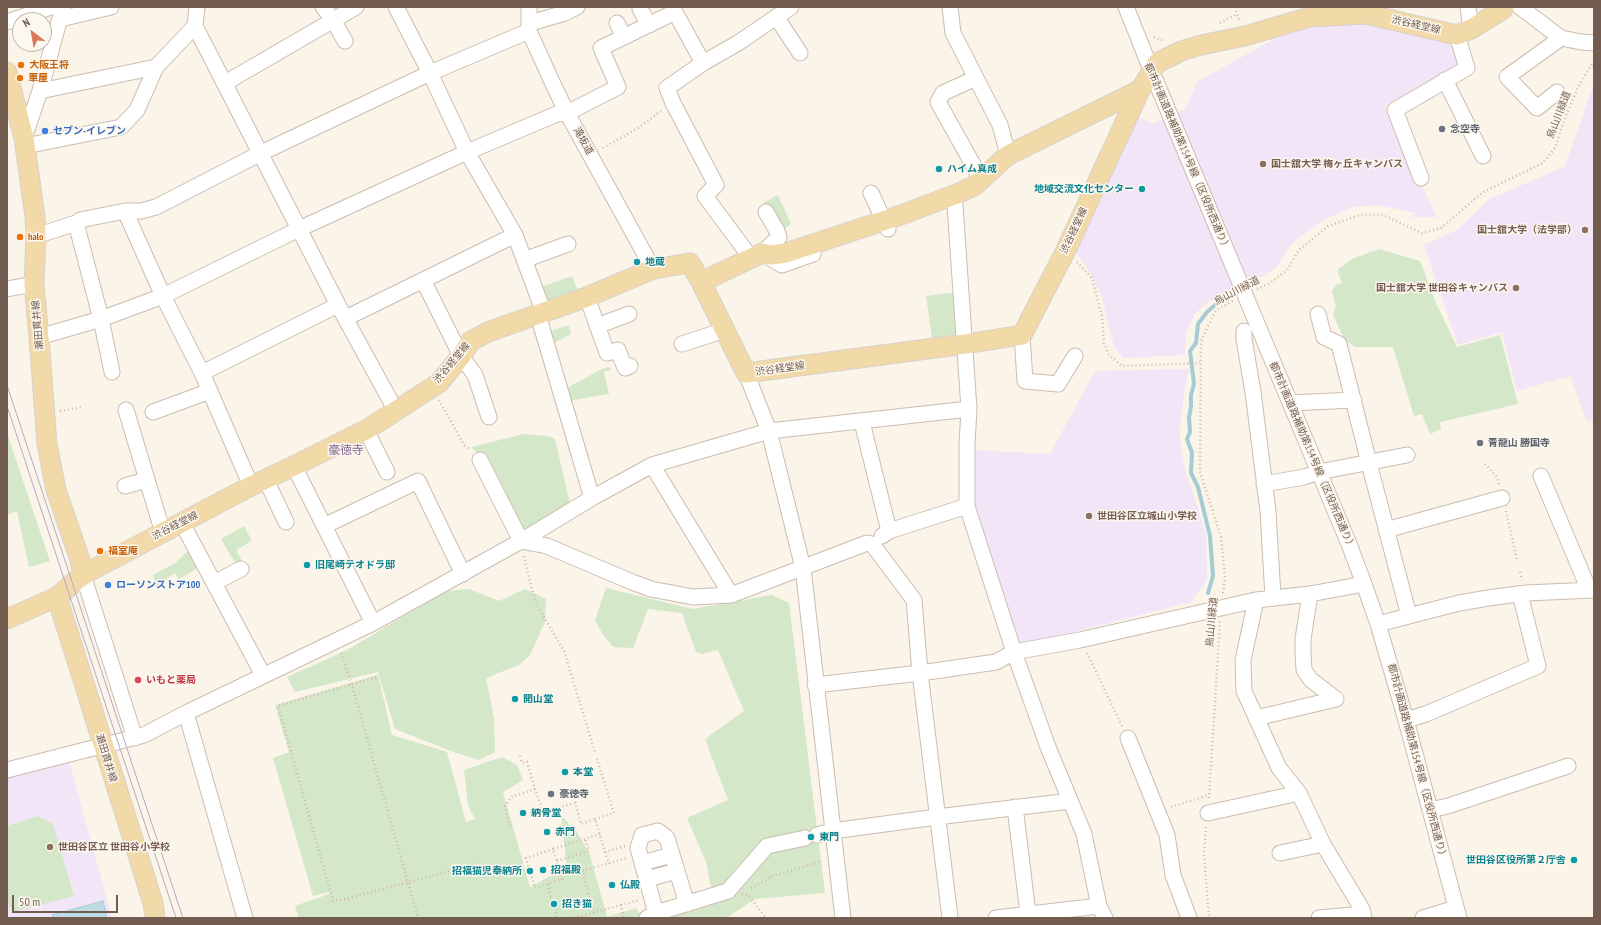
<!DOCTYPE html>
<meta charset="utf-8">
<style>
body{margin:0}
#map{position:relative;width:1601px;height:925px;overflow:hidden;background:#faf4e9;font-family:"PT Sans Narrow",sans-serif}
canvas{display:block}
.frame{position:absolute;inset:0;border:8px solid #725c4f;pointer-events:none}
.north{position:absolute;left:12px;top:12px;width:40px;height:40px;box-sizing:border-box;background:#fdf8ef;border:1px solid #c5baaf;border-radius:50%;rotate:329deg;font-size:11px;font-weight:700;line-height:16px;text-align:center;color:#725c4f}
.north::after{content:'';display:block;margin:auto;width:14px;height:18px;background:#d87a5a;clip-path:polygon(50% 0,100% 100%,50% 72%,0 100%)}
.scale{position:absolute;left:12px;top:895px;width:106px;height:18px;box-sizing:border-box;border:2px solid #725c4f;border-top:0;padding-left:5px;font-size:12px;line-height:14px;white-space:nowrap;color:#725c4f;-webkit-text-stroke:3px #fdf8ef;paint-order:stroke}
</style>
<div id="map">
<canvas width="1601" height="925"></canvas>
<div class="frame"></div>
<div class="north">N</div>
<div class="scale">50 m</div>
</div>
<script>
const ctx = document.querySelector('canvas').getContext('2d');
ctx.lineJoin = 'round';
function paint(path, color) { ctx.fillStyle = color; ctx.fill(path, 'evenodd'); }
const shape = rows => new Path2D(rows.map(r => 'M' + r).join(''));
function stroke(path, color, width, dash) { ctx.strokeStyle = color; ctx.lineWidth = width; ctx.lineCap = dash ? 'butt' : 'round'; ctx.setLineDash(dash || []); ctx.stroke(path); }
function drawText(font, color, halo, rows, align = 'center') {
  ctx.font = font + ' "PT Sans Narrow","Noto Sans JP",sans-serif'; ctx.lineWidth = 3; ctx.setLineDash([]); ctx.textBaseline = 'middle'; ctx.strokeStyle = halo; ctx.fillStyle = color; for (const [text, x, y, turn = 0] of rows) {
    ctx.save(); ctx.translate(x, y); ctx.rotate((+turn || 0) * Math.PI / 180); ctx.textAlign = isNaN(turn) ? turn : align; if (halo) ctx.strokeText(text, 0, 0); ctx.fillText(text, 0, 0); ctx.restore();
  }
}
paint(shape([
 [1360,23,1454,43,1461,64,1384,106,1437,217,1411,217,1416,213,1378,205,1352,207,1321,221,1291,244,1277,267,1248,285,1208,302,1194,315,1186,333,1185,355,1123,358,1114,346,1101,294,1089,271,1074,249,1136,117,1154,123,1185,109,1197,82,1276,38,1312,27],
 [1594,84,1594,420,1587,422,1570,376,1517,391,1502,332,1458,345,1424,245,1457,230,1488,200,1565,166],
 [1189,369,1184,393,1179,432,1184,465,1206,534,1207,580,1191,602,1016,647,971,498,973,450,1050,454,1095,371],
 [69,761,112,918,7,918,7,777]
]), '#f1e5f7');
paint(shape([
 [778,195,791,224,784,229,778,228,763,203],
 [1379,249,1420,261,1436,303,1457,347,1500,335,1518,404,1440,422,1441,429,1430,434,1422,414,1414,416,1393,347,1355,347,1344,339,1333,315,1336,306,1332,291,1336,285,1342,283,1337,270,1352,259],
 [572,276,579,294,546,302,541,287],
 [958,292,962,342,933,346,926,296],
 [569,325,571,334,552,344,548,332],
 [609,367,611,370,604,372,609,394,568,401,565,389,600,370],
 [7,433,50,561,29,567,17,511,7,515],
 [524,434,548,436,555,439,570,504,521,532,484,459,471,447],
 [244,526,252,541,236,550,243,563,237,566,221,539],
 [190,549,200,567,179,579,175,573,164,581,164,586,158,590,153,575,175,563],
 [606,588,693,609,772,595,789,603,825,893,755,899,726,918,666,918,714,902,706,862,687,818,728,800,705,739,744,711,718,650,702,654,696,652,682,613,648,609,633,648,613,647,602,633,595,620],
 [469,589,499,601,525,589,546,599,545,622,530,655,519,665,486,678,494,718,495,752,479,760,456,753,395,729,378,672,295,692,287,677,347,650,446,591],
 [378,675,392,735,447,752,466,822,475,819,468,805,464,770,502,757,517,765,523,780,503,792,530,887,567,867,561,815,577,832,590,855,607,917,636,908,642,918,299,918,295,906,329,894,329,892,313,896,273,758,289,752,275,705],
 [38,816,53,824,74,896,12,912,7,900,7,826]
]), '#d4e7c8');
const water = shape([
 [103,901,107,918,53,918,52,915,103,901]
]);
paint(water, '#bfdce2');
stroke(water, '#a6cbd3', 1);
stroke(shape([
 [1208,593,1213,576,1210,536,1198,487,1191,473,1192,453,1187,439,1190,432,1189,418,1191,406,1191,395,1194,384,1190,351,1196,343,1198,324,1207,312,1220,301]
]), '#a6cbd3', 4);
const minor = shape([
 [197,7,195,26,338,305,396,411],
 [323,7,333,20,345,41],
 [396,7,430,73,467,152,515,235,544,313],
 [529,7,529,31,553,84,567,113,653,269],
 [950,7,953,33,1000,125,1008,155],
 [1126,7,1152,72,1349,544,1364,584,1378,624,1406,720,1459,918],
 [1468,7,1471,29],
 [1520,7,1561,38,1581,42,1594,43],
 [640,9,649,25],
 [777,18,800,53],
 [60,19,111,7],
 [7,22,51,7],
 [530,23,565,13,577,7],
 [617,23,624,37],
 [976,78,943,93,938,102,981,179],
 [1445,80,1483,156],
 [225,83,356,7],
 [40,91,156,67],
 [1557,92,1537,108,1507,77,1561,38],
 [24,138,40,91,63,7],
 [25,146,121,127,137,110,156,67,195,26],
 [1421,178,1395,110,1467,68,1457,35],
 [871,193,888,229],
 [955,205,969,409,967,444,967,506,1014,652,1048,747,1084,834,1099,906,1105,918],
 [125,211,163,296,202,373,251,486],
 [766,212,777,231,779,237,762,253,782,265,813,254],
 [76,223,101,319,112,372],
 [36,236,76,223,80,220,125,211,141,211,156,207,261,153,430,73,529,31],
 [751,258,705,196,716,185,673,103,667,88,703,63,738,43,791,7],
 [524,260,568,244],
 [423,280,461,356,475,375,489,417],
 [7,289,34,284],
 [587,297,607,353,618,350,625,368,630,366],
 [1318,314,1324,337,1339,344,1369,463,1409,616],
 [538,315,592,498],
 [346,318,515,235],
 [597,326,629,314],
 [1244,331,1244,339,1253,392,1268,511,1273,597],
 [1022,335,1025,381,1058,384,1075,356],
 [39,337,101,319,163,296,299,229,467,152,557,114,567,113,618,87,601,48,675,12,703,63],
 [682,344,725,330],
 [202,373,338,305],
 [746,373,769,431,803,568,843,918],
 [1290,403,1354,400],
 [126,410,163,533],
 [153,412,210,391],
 [862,422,889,531],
 [366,430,387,472],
 [480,460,521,541],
 [652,465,731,595],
 [294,466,373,623],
 [1541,476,1589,590],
 [266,480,286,522],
 [1264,484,1304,477,1319,472,1407,455],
 [125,486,146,480],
 [182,523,263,675],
 [324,526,418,481,463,574],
 [1386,530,1502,498],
 [882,536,889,531,967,506],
 [521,541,547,546,632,582,651,589,693,597,731,595,867,543,872,544,914,600,920,673,950,918],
 [83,575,135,738],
 [214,583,241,569],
 [1256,600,1243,660,1244,691,1279,768,1299,793,1323,844,1362,909,1364,918],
 [1378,624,1459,603,1488,598,1526,593,1594,590],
 [815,685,920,673,996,662,1014,652,1080,640,1256,600,1310,594,1364,584],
 [186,713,245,918],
 [1256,718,1336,699,1311,680,1304,670,1303,652,1303,639,1310,594],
 [1406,720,1426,714,1538,666,1520,594],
 [1128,738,1167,835,1173,875,1189,918],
 [7,770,144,735,186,713,373,623,521,541,592,498,652,465,769,431,969,409],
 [1015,807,1028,914],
 [1430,810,1448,806,1568,766],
 [1208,813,1299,793],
 [817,835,832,831,937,817,1070,801],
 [1280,853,1323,844],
 [642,863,672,855],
 [647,879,677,871],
 [656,913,638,848,642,835,658,831,667,838,687,904],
 [647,918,656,913,728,891,767,846,805,838],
 [996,918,1099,906],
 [1319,918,1363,914],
 [1423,918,1456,908]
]);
const major = shape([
 [7,72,24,138,35,217,36,236,34,284,39,337,47,444,56,490,80,560,83,575],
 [701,282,762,253,771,255,786,253,901,215,959,193,974,186,1008,155,1140,90],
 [57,597,153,903,155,918],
 [7,619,57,597,78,579,90,571,251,486,294,466,366,430,439,383,461,356,471,341,488,332,587,297,653,269,690,263,701,282,746,373,965,344,1022,335,1066,250,1140,90,1157,63,1181,51,1201,45,1245,36,1310,17,1366,14,1457,35,1471,29,1502,10,1504,7]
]);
stroke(minor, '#ccbcb0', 17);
stroke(major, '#d8d1ce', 21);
stroke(shape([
 [1235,7,1240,22],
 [1220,23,1237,14],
 [1154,37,1164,41],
 [603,148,638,128,661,111],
 [1077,262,1092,278,1102,317,1104,343,1108,354,1122,366,1200,363],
 [1257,289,1270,283,1287,270,1299,250,1328,226,1360,215,1383,215,1422,233,1441,228,1483,192,1543,163,1555,148,1563,123,1578,87,1594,61],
 [439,400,464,445,470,450],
 [60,411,82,407],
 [1485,464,1497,477,1499,485],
 [1506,511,1517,560],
 [524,556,530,582,537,605,564,651,595,752],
 [1520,572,1522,580],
 [1223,593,1225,578,1221,537,1200,472,1201,341,1216,310,1233,301],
 [341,653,352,685,418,918],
 [1087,653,1122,726],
 [376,677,278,706,333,901,345,899,476,864],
 [520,756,522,763,527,762,535,789,542,809,547,808,548,810,575,803],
 [574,798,581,824,595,819,605,852,625,846],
 [1209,798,1220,621],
 [1171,807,1209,795],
 [595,819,614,813,597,759],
 [510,826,505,806,511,797,535,789],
 [1206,827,1204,854,1209,918],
 [553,849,526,858,535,888,562,879,553,849,600,834],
 [605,852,609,864],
 [557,861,589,851,585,839],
 [548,884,552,901],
 [751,888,773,876,822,861],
 [742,894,748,895,766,918],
 [621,905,639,900],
 [555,908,557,918],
 [594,913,582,871,627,858],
 [574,918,621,905,624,918]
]), '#d2b8a6', 2.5, [1, 3]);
stroke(minor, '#fff', 15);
stroke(major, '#f2d9a8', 19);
stroke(shape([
 [7,385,183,918],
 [7,406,176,918]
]), '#b7a8c4', 1);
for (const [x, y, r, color] of [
 [21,65,4,"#e8710a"],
 [20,78,4,"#e8710a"],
 [1442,129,4,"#6b7280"],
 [45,131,4,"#3f7fe0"],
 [1263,164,4,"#8d6e63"],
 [939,169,4,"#0f9aa8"],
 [1142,189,4,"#0f9aa8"],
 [1585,230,4,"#8d6e63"],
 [20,237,4,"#e8710a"],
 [637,262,4,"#0f9aa8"],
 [1516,288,4,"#8d6e63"],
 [1480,443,4,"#6b7280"],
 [1089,516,4,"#8d6e63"],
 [100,551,4,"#e8710a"],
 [307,565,4,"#0f9aa8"],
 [108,585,4,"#3f7fe0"],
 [138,680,4,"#e0444e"],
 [515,699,4,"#0f9aa8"],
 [565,772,4,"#0f9aa8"],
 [551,794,4,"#6b7280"],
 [523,813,4,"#0f9aa8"],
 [547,832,4,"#0f9aa8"],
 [811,837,4,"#0f9aa8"],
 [50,847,4,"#8d6e63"],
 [1574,860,4,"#0f9aa8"],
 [543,870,4,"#0f9aa8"],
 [530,871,4,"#0f9aa8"],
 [612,885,4,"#0f9aa8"],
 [554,904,4,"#0f9aa8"]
]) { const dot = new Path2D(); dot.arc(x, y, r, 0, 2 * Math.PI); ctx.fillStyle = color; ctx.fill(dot); stroke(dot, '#fdf8ef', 1.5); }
drawText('10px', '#725c4f', '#fdf8ef', [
 ["渋谷経堂線",1416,25,13],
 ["烏山川緑道",1559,115,-69],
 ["滝坂道",583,141,61],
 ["都市計画道路補助第154号線（区役所西通り）",1187,157,67],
 ["渋谷経堂線",1074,231,-65],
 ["烏山川緑道",1237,291,-28],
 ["瀬田貫井線",38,325,-95],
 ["渋谷経堂線",452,363,-50],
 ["渋谷経堂線",780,369,-8],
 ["都市計画道路補助第154号線（区役所西通り）",1312,456,67],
 ["渋谷経堂線",175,526,-27],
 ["烏山川緑道",1212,622,-85],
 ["瀬田貫井線",106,758,73],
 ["都市計画道路補助第154号線（区役所西通り）",1417,762,75]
]);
drawText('bold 10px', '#c56008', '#fdf8ef', [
 ["大阪王将",29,65],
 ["車屋",28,78],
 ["halo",28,237],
 ["福室庵",108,551]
], 'left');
drawText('bold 10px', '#5b616d', '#fdf8ef', [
 ["念空寺",1450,129],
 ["青龍山 勝国寺",1488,443],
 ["豪徳寺",559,794]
], 'left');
drawText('bold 10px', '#366cbe', '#fdf8ef', [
 ["セブン-イレブン",53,131],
 ["ローソンストア100",116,585]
], 'left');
drawText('bold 10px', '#785e54', '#fdf8ef', [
 ["国士舘大学 梅ヶ丘キャンパス",1271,164],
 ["国士舘大学（法学部）",1577,230,"right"],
 ["国士舘大学 世田谷キャンパス",1508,288,"right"],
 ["世田谷区立城山小学校",1097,516],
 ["世田谷区立 世田谷小学校",58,847]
], 'left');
drawText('bold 10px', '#0d838f', '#fdf8ef', [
 ["ハイム真成",947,169],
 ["地域交流文化センター",1134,189,"right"],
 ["地蔵",645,262],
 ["旧尾崎テオドラ邸",315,565],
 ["開山堂",523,699],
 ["本堂",573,772],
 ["納骨堂",531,813],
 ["赤門",555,832],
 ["東門",819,837],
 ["世田谷区役所第２庁舎",1566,860,"right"],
 ["招福殿",551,870],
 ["招福猫児奉納所",522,871,"right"],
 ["仏殿",620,885],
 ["招き猫",562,904]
], 'left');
drawText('bold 10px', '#be3a42', '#fdf8ef', [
 ["いもと薬局",146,680]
], 'left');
drawText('12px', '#82668e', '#fdf8ef', [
 ["豪徳寺",346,451]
]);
</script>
